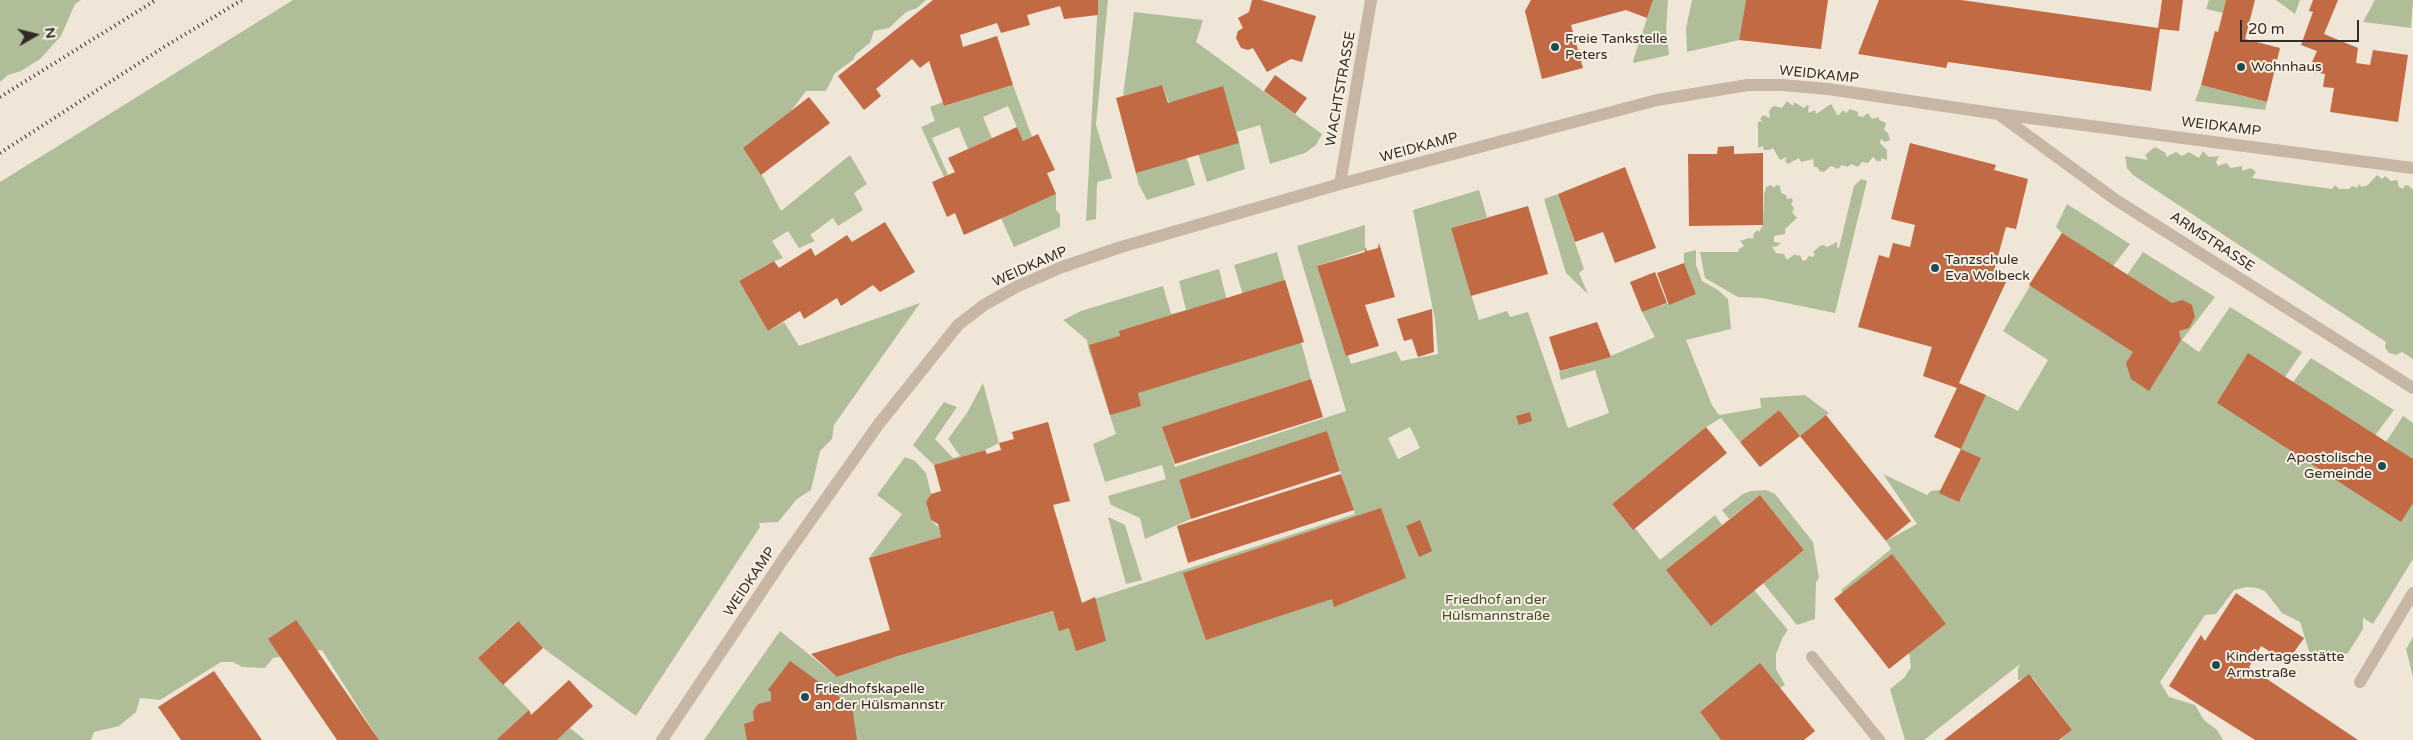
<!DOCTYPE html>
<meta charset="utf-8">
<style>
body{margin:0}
#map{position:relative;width:2413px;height:740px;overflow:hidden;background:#f0e6d8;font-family:"Varela Round",sans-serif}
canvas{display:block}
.north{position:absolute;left:10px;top:10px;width:50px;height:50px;-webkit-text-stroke:4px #f8f0e3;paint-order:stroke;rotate:82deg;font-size:14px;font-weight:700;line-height:20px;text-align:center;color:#332b26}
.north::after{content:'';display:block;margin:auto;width:18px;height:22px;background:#332b26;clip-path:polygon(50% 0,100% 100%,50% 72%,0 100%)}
.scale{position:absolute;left:2240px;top:20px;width:119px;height:22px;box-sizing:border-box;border:2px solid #332b26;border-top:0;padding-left:6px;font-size:15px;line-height:18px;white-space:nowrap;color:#332b26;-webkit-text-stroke:4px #f8f0e3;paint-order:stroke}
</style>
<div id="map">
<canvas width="2413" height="740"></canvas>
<div class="north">N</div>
<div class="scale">20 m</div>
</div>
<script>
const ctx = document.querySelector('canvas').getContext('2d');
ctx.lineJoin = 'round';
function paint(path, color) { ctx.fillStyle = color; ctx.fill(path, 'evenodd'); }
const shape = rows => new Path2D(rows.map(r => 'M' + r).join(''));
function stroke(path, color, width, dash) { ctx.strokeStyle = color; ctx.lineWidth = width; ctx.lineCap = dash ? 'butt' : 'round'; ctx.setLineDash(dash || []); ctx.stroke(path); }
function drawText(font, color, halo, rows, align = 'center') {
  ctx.font = font + ' "Varela Round",sans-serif'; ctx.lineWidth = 4; ctx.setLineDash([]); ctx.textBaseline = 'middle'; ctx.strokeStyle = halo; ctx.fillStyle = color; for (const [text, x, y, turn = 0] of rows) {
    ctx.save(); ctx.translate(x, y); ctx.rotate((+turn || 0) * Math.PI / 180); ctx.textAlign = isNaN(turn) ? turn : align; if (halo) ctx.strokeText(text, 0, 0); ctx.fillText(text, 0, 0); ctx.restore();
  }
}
paint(shape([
 [0,0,81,0,75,4,61,36,40,59,21,71,8,75,0,82],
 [293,0,926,0,917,8,906,12,889,28,874,31,870,43,856,54,853,60,835,73,826,91,806,91,788,115,743,148,762,175,781,211,850,155,867,184,854,193,863,210,838,226,833,218,810,235,815,241,799,248,788,231,772,241,783,258,772,262,739,281,768,331,784,322,799,346,920,303,834,425,832,439,820,451,811,490,797,499,778,522,759,523,760,527,636,716,543,648,517,621,478,658,529,710,496,740,379,740,322,650,273,658,265,668,242,667,233,662,221,662,160,700,140,698,136,712,119,726,94,732,91,740,0,740,0,182],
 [1098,0,1108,0,1096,125,1112,178,1097,182,1096,219,1086,221],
 [1653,0,1668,0,1666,30,1669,55,1634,63,1633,61],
 [1692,0,1746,0,1739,40,1687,52,1686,28],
 [2209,0,2226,0,2223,13,2206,9],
 [2276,0,2300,0,2295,14],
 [2375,0,2413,0,2411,28,2363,22],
 [1134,12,1203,20,1196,42,1322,134,1316,145,1305,153,1270,164,1260,125,1237,132,1245,169,1207,182,1198,153,1187,158,1195,185,1147,200,1139,185,1121,116,1169,103,1162,85,1123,96],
 [1013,85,1032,137,1023,141,1008,106,983,117,992,138,968,149,959,127,932,138,948,175,944,177,921,127,935,121,930,107,943,102,945,106],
 [2201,85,2267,102,2265,110,2195,101],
 [1787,101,1793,106,1794,102,1804,108,1807,105,1809,106,1808,113,1815,110,1816,114,1831,104,1838,116,1843,110,1846,113,1850,109,1858,112,1858,116,1863,117,1868,113,1872,119,1879,117,1879,120,1886,123,1884,130,1888,133,1890,140,1885,142,1881,139,1880,143,1887,150,1887,160,1881,158,1881,161,1877,161,1873,157,1868,163,1862,162,1858,167,1851,164,1848,167,1842,165,1838,169,1831,166,1824,172,1820,171,1817,167,1814,167,1813,159,1801,162,1799,158,1788,164,1785,161,1787,157,1780,160,1773,148,1770,150,1764,150,1763,146,1758,148,1758,122,1762,121,1760,119,1763,115,1770,118,1769,111,1772,107,1775,106,1782,108],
 [2155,147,2166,153,2166,157,2176,152,2182,156,2189,152,2199,158,2203,151,2209,157,2219,156,2216,162,2218,166,2226,163,2231,168,2242,166,2242,171,2251,168,2256,172,2252,178,2332,189,2335,185,2339,189,2349,189,2352,186,2357,188,2359,184,2362,187,2368,185,2377,175,2382,179,2385,176,2391,181,2397,180,2399,187,2403,189,2405,185,2409,186,2413,190,2413,359,2402,352,2396,355,2389,353,2385,347,2386,342,2133,175,2127,168,2125,156,2148,160,2145,155],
 [1861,179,1867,181,1835,313,1762,298,1738,297,1705,278,1700,252,1738,252,1739,249,1744,246,1740,241,1749,238,1753,239,1754,233,1758,230,1759,232,1763,225,1764,194,1766,187,1771,185,1774,188,1776,185,1780,186,1781,193,1786,195,1787,199,1792,198,1793,202,1791,203,1794,209,1792,212,1797,218,1785,229,1785,234,1774,236,1774,242,1781,243,1776,247,1772,246,1776,253,1784,254,1787,260,1795,254,1797,256,1800,255,1802,260,1805,261,1809,256,1813,257,1815,254,1813,252,1820,246,1824,245,1827,247,1837,242,1837,247,1839,248,1854,186],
 [1479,190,1487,217,1451,228,1479,320,1507,311,1510,317,1528,312,1568,428,1609,413,1595,370,1561,380,1559,372,1611,356,1655,337,1642,312,1696,294,1684,263,1684,253,1696,250,1696,265,1702,281,1718,290,1728,299,1731,329,1686,340,1712,405,1719,415,1761,408,1760,398,1805,395,1829,413,1800,436,1779,410,1740,442,1721,418,1706,427,1612,504,1632,529,1635,528,1660,560,1715,515,1722,525,1667,570,1754,590,1788,630,1783,637,1776,654,1776,669,1785,685,1780,688,1760,664,1700,712,1721,740,704,740,780,631,837,677,898,656,1082,603,1355,514,1327,432,1179,481,1191,519,1145,539,1140,518,1111,505,1108,496,1166,479,1162,465,1105,482,1093,444,1116,434,1088,347,1087,340,1063,320,1081,311,1163,286,1171,314,1186,310,1179,281,1219,269,1227,301,1243,295,1234,265,1277,252,1311,379,1163,427,1175,467,1346,411,1297,246,1365,225,1365,250,1317,266,1351,364,1396,351,1401,361,1438,354,1435,320,1413,210],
 [1410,427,1420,448,1398,459,1388,438],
 [1056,194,1056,210,1060,214,1060,227,1014,247,1001,218],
 [1558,194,1584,269,1579,273,1588,294,1566,273,1544,199],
 [2067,204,2130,244,2113,266,2127,275,2143,252,2215,297,2182,340,2199,352,2230,307,2302,352,2285,377,2293,382,2311,358,2394,410,2371,441,2384,445,2403,416,2413,423,2413,559,2373,624,2363,618,2363,629,2348,653,2326,659,2311,657,2300,622,2282,613,2265,591,2257,588,2247,587,2234,590,2216,614,2205,615,2160,682,2169,697,2195,705,2204,720,2217,730,2223,740,2060,740,2072,730,2033,678,2018,680,2018,669,2020,664,1924,740,1905,740,1890,689,1904,678,1911,667,1909,653,1946,624,1843,593,1841,590,1891,549,1886,541,1917,524,1883,474,1927,495,1931,491,1950,489,1961,499,1980,458,1961,449,1986,395,2018,411,2048,360,2003,331,2062,233,2056,227],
 [983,383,999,443,985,450,934,465,913,445,944,402,957,407,935,439,953,458,960,456,948,439,967,413],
 [905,457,915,461,926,473,931,494,926,502,931,520,938,527,941,537,869,558,902,514,877,495],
 [1766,490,1775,494,1813,542,1819,578,1816,582,1815,619,1797,625,1763,583,1804,550,1760,495,1729,519,1722,510,1743,494,1751,491],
 [1108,517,1125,525,1142,580,1126,584],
 [2413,637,2413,677,2406,649],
 [570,728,585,740,557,740]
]), '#afbe98');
paint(shape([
 [933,0,1098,0,1098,15,1064,19,1060,6,1027,15,1030,25,1001,33,997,23,960,35,963,47,997,36,1013,85,944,106,929,61,920,68,912,59,876,89,881,96,864,110,838,76],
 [1252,0,1261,0,1316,16,1302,62,1291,59,1267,72,1253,48,1248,50,1241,48,1236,38,1238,31,1243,28,1238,18,1249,12],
 [1531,0,1653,0,1647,18,1626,10,1571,25,1583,68,1542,79,1525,11],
 [1746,0,1828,0,1821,49,1739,40],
 [1879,0,1961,0,2158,28,2162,0,2183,0,2179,31,2160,29,2151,91,1948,62,1946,68,1858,54],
 [2226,0,2255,0,2245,39,2280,48,2267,102,2201,85,2215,31,2218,32],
 [2313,0,2338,0,2324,34,2358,48,2356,63,2370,65,2373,50,2408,55,2398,122,2330,112,2334,88,2323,87,2325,74,2308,71,2317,51,2301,45,2313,12,2309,11],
 [1275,75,1307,98,1295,114,1264,91],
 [1162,85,1168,103,1223,86,1239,143,1136,173,1116,98],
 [809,97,830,123,761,175,743,148],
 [1017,127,1023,141,1038,134,1055,170,1047,173,1056,194,964,235,955,213,947,217,932,182,955,172,948,158],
 [1910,143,1996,165,1994,170,2028,179,2016,229,2006,227,1992,278,2006,282,1959,383,1986,395,1961,449,1934,437,1957,388,1923,376,1932,347,1858,327,1879,255,1889,258,1893,243,1910,247,1915,225,1891,219],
 [1734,146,1734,154,1763,153,1763,225,1689,226,1688,154,1717,154,1718,147],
 [1625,167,1656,248,1615,263,1603,232,1575,242,1558,194],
 [1528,206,1548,274,1471,296,1451,228],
 [885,222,915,272,880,292,873,285,841,306,837,298,804,319,800,311,768,331,739,281,774,261,779,268,811,248,815,256,847,235,852,242],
 [2062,233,2172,303,2183,300,2192,305,2195,317,2189,328,2179,331,2181,340,2149,391,2131,379,2126,363,2133,352,2029,285],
 [1379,243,1395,297,1365,305,1379,346,1346,356,1317,266,1365,252,1365,247,1367,251,1378,248],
 [1684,263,1696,294,1669,305,1657,273],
 [1655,272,1667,303,1642,312,1630,282],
 [1285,280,1304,342,1138,393,1141,406,1110,415,1089,345,1120,336,1119,331],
 [1432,309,1434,352,1418,357,1412,339,1404,341,1397,319],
 [1597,322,1611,357,1560,371,1549,337],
 [2248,353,2413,459,2413,503,2401,522,2217,403],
 [1311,379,1323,417,1175,464,1162,427],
 [1779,410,1800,436,1826,415,1911,521,1886,541,1800,436,1760,467,1740,442],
 [1530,412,1532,421,1519,425,1516,416],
 [1048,422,1070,501,1053,505,1082,603,1095,597,1106,641,1076,651,1069,628,1059,631,1053,611,898,656,837,677,811,654,890,630,869,558,941,537,938,524,931,520,926,502,931,494,941,491,934,465,985,450,987,454,1001,450,999,443,1014,439,1012,432],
 [1706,427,1727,453,1633,530,1612,504],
 [1327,431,1340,471,1191,519,1179,480],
 [1961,449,1981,458,1959,502,1939,493],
 [1341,474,1354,510,1188,563,1177,526],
 [1760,495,1804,550,1711,626,1666,570],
 [1381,508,1406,578,1334,607,1332,599,1206,640,1183,573],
 [1420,520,1432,551,1419,557,1406,526],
 [1892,554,1946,624,1889,669,1834,599],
 [2236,593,2304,638,2287,662,2261,646,2249,667,2358,740,2255,740,2169,686,2201,635,2205,641],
 [296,620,379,740,337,740,268,639],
 [518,621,543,648,503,685,478,658],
 [790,661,852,706,857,740,747,740,744,724,754,721,753,711,758,704,771,701,771,692,768,690],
 [1760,663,1815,731,1804,740,1721,740,1700,712],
 [214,671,262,740,181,740,158,707],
 [2029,674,2072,730,2059,740,1944,740],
 [569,680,593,706,557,740,496,740,529,710,531,715]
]), '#c26a43');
stroke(shape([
 [2001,116,2116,200,2413,388],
 [1340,184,1371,0],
 [1812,657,1879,740],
 [2360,682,2413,593],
 [662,740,784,558,878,425,958,325,984,305,1016,287,1062,267,1121,247,1340,184,1657,100,1748,85,1782,85,1828,89,1999,114,2413,168]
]), '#c7b6a4', 12);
stroke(shape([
 [0,97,156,0],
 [0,153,164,47,242,0]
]), '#332b26', 4, [1, 4]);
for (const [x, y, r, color] of [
 [1555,47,5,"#1d4c53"],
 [2241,67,5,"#1d4c53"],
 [1935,268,5,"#1d4c53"],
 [2382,466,5,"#1d4c53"],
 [2216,665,5,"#1d4c53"],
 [805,697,5,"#1d4c53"]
]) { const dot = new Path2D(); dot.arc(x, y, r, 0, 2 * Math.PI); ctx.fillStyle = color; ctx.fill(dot); stroke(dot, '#f8f0e3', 2); }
drawText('14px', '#332b26', '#f8f0e3', [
 ["Freie Tankstelle",1565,39],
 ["Peters",1565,55],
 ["Wohnhaus",2251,67],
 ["Tanzschule",1945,260],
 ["Eva Wolbeck",1945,276],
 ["Apostolische",2372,458,"right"],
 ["Gemeinde",2372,474,"right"],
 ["Kindertagesstätte",2226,657],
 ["Armstraße",2226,673],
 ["Friedhofskapelle",815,689],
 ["an der Hülsmannstr",815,705]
], 'left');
drawText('14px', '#332b26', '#f8f0e3', [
 ["WEIDKAMP",1819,75,6],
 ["WACHTSTRASSE",1341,89,-80],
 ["WEIDKAMP",2221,127,7],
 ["WEIDKAMP",1419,148,-15],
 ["ARMSTRASSE",2212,242,33],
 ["WEIDKAMP",1030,267,-24],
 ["WEIDKAMP",750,582,-56]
]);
drawText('14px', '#40502a', '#f8f0e3', [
 ["Friedhof an der",1496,600],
 ["Hülsmannstraße",1496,616]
]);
</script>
